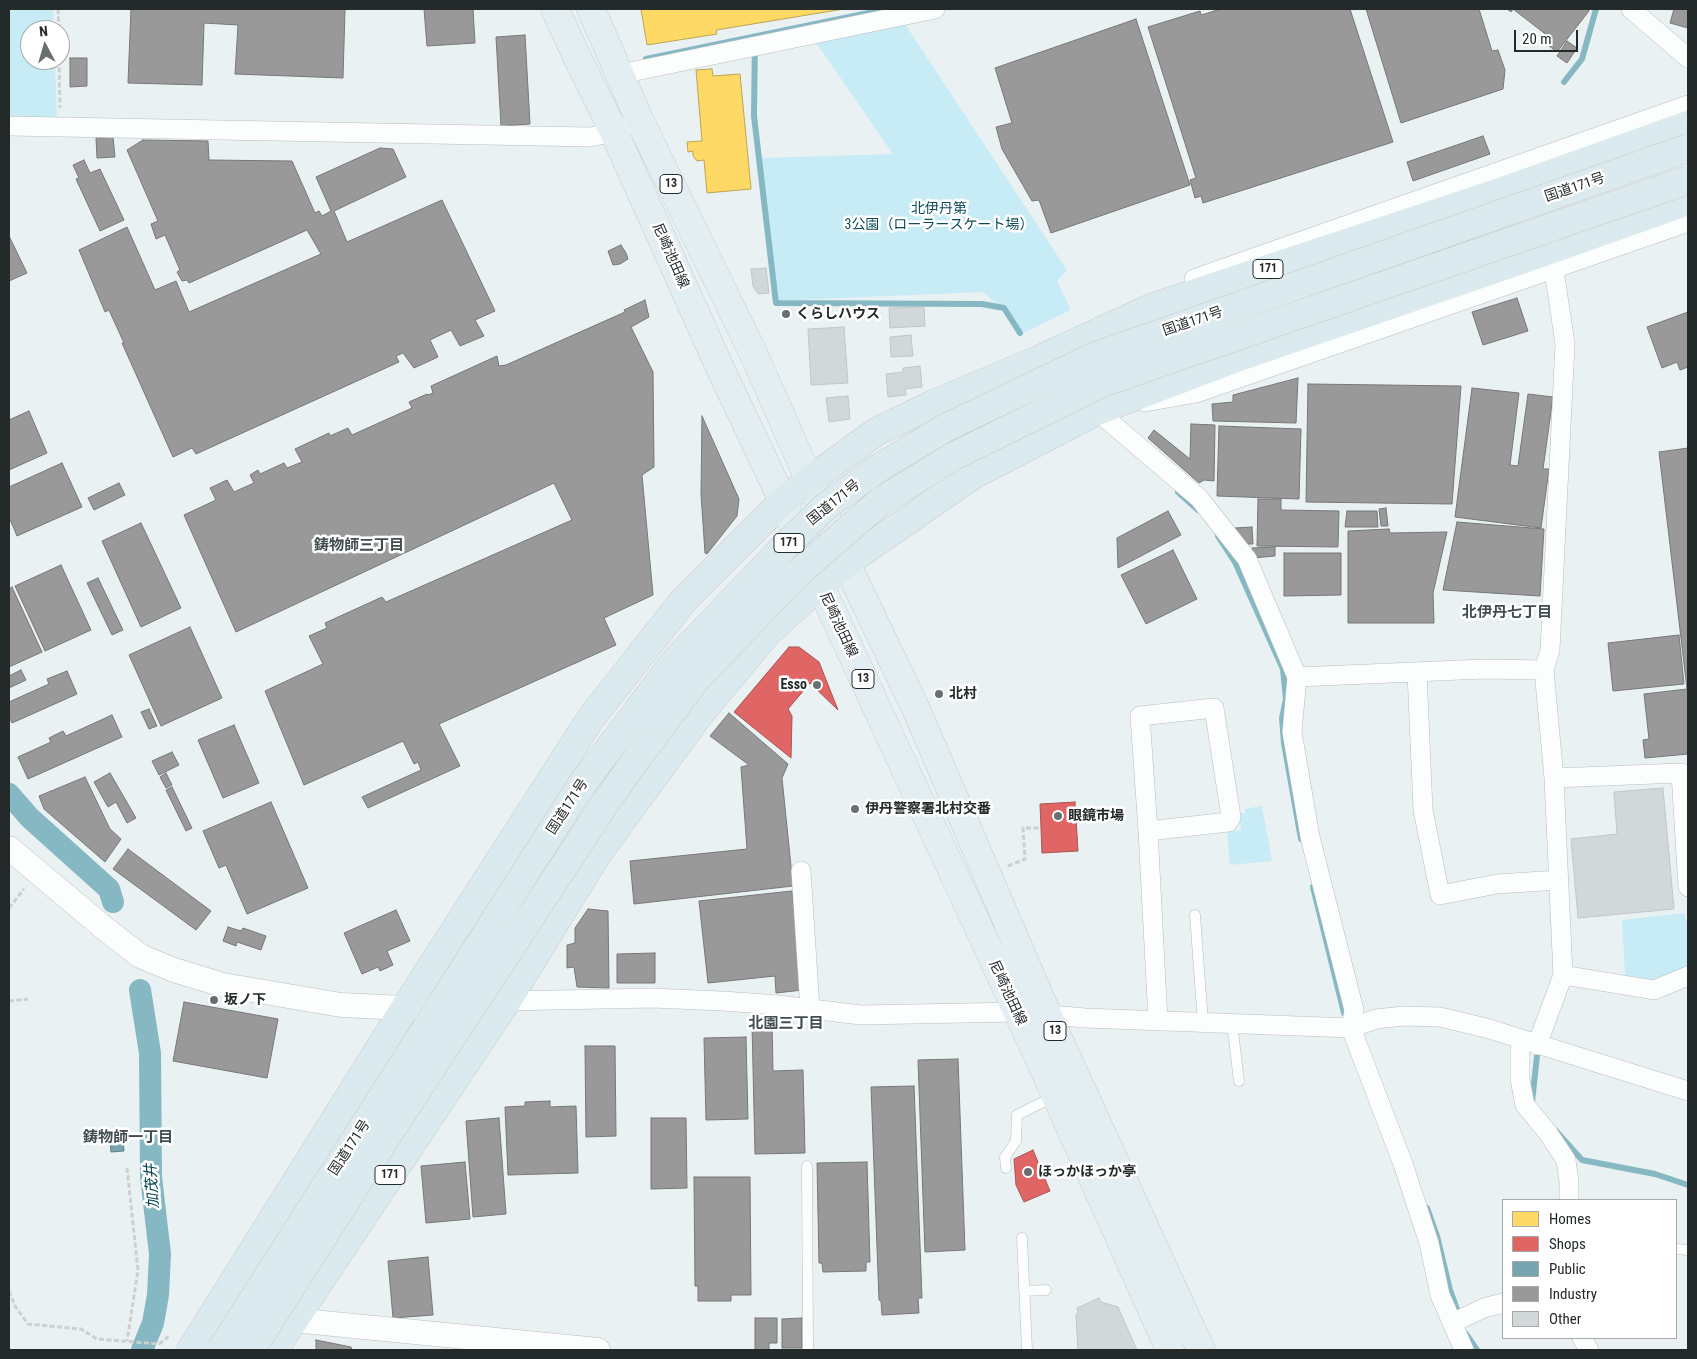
<!DOCTYPE html>
<meta charset="utf-8">
<style>
body{margin:0}
#map{position:relative;width:1697px;height:1359px;overflow:hidden;background:#eaf1f3;font-family:"Roboto Condensed",sans-serif}
canvas{display:block}
.frame{position:absolute;inset:0;border:10px solid #24292a;pointer-events:none}
.legend{position:absolute;left:1502px;top:1199px;width:175px;height:140px;box-sizing:border-box;background:#fff;border:1px solid #a7a9aa;margin:0;padding:6px 9px;list-style:none;font-size:15px;color:#24292a}
.legend li{display:flex;align-items:center;gap:10px;height:25px}
.legend b{width:25px;border:1px solid #a7a9aa}
.north{position:absolute;left:20px;top:20px;width:50px;height:50px;box-sizing:border-box;background:#fff;border:1px solid #a7a9aa;border-radius:50%;rotate:354deg;font-size:14px;font-weight:700;line-height:20px;text-align:center;color:#24292a}
.north::after{content:'';display:block;margin:auto;width:18px;height:22px;background:#696f70;clip-path:polygon(50% 0,100% 100%,50% 72%,0 100%)}
.scale{position:absolute;left:1514px;top:30px;width:64px;height:22px;box-sizing:border-box;border:2px solid #24292a;border-top:0;padding-left:6px;font-size:15px;line-height:18px;white-space:nowrap;color:#24292a;-webkit-text-stroke:4px #fff;paint-order:stroke}
</style>
<div id="map">
<canvas width="1697" height="1359"></canvas>
<div class="frame"></div>
<ul class="legend">
<li><b style="height:14px;background:#ffd966"></b>Homes</li>
<li><b style="height:14px;background:#e06666"></b>Shops</li>
<li><b style="height:14px;background:#76a5af"></b>Public</li>
<li><b style="height:14px;background:#999"></b>Industry</li>
<li><b style="height:14px;background:#d2d7d9"></b>Other</li>
</ul>
<div class="north">N</div>
<div class="scale">20 m</div>
</div>
<script>
const ctx = document.querySelector('canvas').getContext('2d');
ctx.lineJoin = 'round';
function paint(path, color) { ctx.fillStyle = color; ctx.fill(path, 'evenodd'); }
const shape = rows => new Path2D(rows.map(r => 'M' + r).join(''));
function stroke(path, color, width, dash) { ctx.strokeStyle = color; ctx.lineWidth = width; ctx.lineCap = dash ? 'butt' : 'round'; ctx.setLineDash(dash || []); ctx.stroke(path); }
function drawText(font, color, halo, rows, align = 'center') {
  ctx.font = font + ' "Roboto Condensed","Noto Sans JP",sans-serif'; ctx.lineWidth = 5; ctx.setLineDash([]); ctx.textBaseline = 'middle'; ctx.strokeStyle = halo; ctx.fillStyle = color; for (const [text, x, y, turn = 0] of rows) {
    ctx.save(); ctx.translate(x, y); ctx.rotate((+turn || 0) * Math.PI / 180); ctx.textAlign = isNaN(turn) ? turn : align; if (halo) ctx.strokeText(text, 0, 0); ctx.fillText(text, 0, 0); ctx.restore();
  }
}
paint(shape([
 [9,9,53,9,54,30,30,30,30,60,55,60,57,121,9,121],
 [903,21,1067,270,1057,281,1071,310,1023,333,994,301,982,292,773,301,759,158,893,154,812,37],
 [1262,806,1272,861,1230,865,1227,832,1241,830,1239,813,1245,813,1245,809],
 [1684,913,1688,926,1688,970,1648,981,1625,976,1622,920]
]), '#c8ecf5');
const homes = shape([
 [641,9,844,9,716,30,717,34,647,45,641,9],
 [712,69,713,76,740,74,751,189,707,193,704,160,697,161,693,156,693,151,688,152,687,142,702,141,696,70,712,69]
]);
paint(homes, '#ffd966');
stroke(homes, '#bda454', 1);
const shops = shape([
 [789,647,799,647,819,662,838,710,810,683,788,709,792,716,791,758,734,712,789,647],
 [1075,802,1078,851,1042,853,1040,804,1075,802],
 [1033,1150,1050,1191,1024,1202,1016,1185,1014,1159,1033,1150]
]);
paint(shops, '#e06666');
stroke(shops, '#a85454', 1);
const public = shape([
 [123,1140,124,1151,111,1152,110,1141,123,1140]
]);
paint(public, '#76a5af');
stroke(public, '#5d8087', 1);
const industry = shape([
 [131,9,345,9,343,78,235,74,238,25,204,23,202,85,128,83,131,9],
 [424,9,473,9,475,43,427,46,424,9],
 [1221,9,1350,9,1393,142,1203,203,1201,196,1195,198,1190,180,1196,178,1148,27,1200,11,1201,15,1221,9],
 [1366,9,1479,9,1492,51,1498,50,1505,70,1503,89,1401,123,1366,9],
 [1507,9,1586,9,1589,11,1557,52,1544,42,1548,36,1513,9,1511,12,1507,9],
 [1674,9,1688,9,1688,28,1670,23,1674,9],
 [1136,19,1190,185,1051,233,1039,200,1032,201,1002,149,996,127,1012,123,995,68,1136,19],
 [525,35,530,124,501,126,496,37,525,35],
 [1567,41,1577,48,1567,63,1557,56,1567,41],
 [70,58,87,58,87,86,70,87,70,58],
 [1483,136,1490,154,1413,181,1407,162,1483,136],
 [113,137,115,157,97,158,96,138,113,137],
 [143,140,208,141,209,160,292,161,315,213,319,211,322,216,331,211,316,177,380,148,393,149,406,177,334,211,347,242,442,200,495,311,475,320,484,336,460,346,451,330,430,340,438,357,414,368,403,353,396,356,399,362,196,454,192,448,173,457,122,343,124,343,109,310,105,312,79,250,127,227,155,290,176,281,189,312,321,254,307,230,189,283,187,280,182,281,177,272,180,270,165,235,156,239,151,224,158,221,127,150,143,140],
 [84,160,90,173,100,169,124,220,100,231,76,179,79,178,73,165,84,160],
 [9,236,27,273,9,281,9,236],
 [621,245,626,253,628,259,620,264,613,265,608,251,621,245],
 [1517,298,1528,331,1483,345,1472,312,1517,298],
 [645,300,649,317,631,327,653,372,654,467,642,475,653,595,604,618,616,645,439,724,460,766,368,808,362,797,421,770,418,762,414,764,403,741,304,785,265,691,323,664,309,636,327,628,325,623,382,597,386,602,572,520,554,483,236,632,184,515,216,500,210,488,227,480,234,492,254,483,250,475,258,470,260,474,284,463,287,468,302,462,295,449,329,433,330,436,348,428,352,435,412,408,409,402,427,394,428,395,433,393,431,386,497,356,499,366,506,365,625,312,624,310,645,300],
 [1688,312,1688,367,1680,370,1677,362,1662,368,1647,327,1688,312],
 [1298,378,1296,423,1213,421,1212,404,1233,402,1233,395,1298,378],
 [1308,384,1461,386,1452,504,1306,502,1308,384],
 [1472,388,1519,393,1510,465,1518,466,1528,394,1553,397,1543,469,1549,469,1541,528,1455,517,1472,388],
 [29,411,47,453,9,470,9,420,29,411],
 [702,416,739,499,737,516,707,554,705,553,701,494,702,416],
 [1191,424,1215,425,1214,481,1204,480,1199,483,1148,438,1154,430,1190,459,1191,424],
 [1219,426,1301,429,1299,499,1217,496,1219,426],
 [1688,448,1688,754,1645,758,1643,740,1649,739,1644,694,1687,689,1659,452,1688,448],
 [62,463,82,507,17,536,9,517,9,487,62,463],
 [119,483,125,495,94,510,88,498,119,483],
 [1258,499,1281,499,1281,510,1339,511,1338,547,1257,546,1258,499],
 [1386,508,1388,526,1381,526,1379,509,1386,508],
 [1168,511,1181,535,1118,568,1117,538,1168,511],
 [1347,511,1377,511,1378,527,1345,527,1347,511],
 [1457,522,1544,529,1540,596,1443,590,1457,522],
 [141,523,181,608,141,627,102,541,141,523],
 [1252,527,1253,544,1246,544,1235,528,1252,527],
 [1389,529,1390,533,1447,532,1433,593,1434,623,1348,623,1348,531,1389,529],
 [1275,547,1275,556,1253,558,1252,548,1275,547],
 [1173,550,1197,599,1146,624,1121,575,1173,550],
 [1284,553,1341,553,1341,595,1284,596,1284,553],
 [61,565,91,630,45,651,15,586,61,565],
 [98,578,123,630,112,635,87,583,98,578],
 [12,587,42,652,9,667,9,589,12,587],
 [190,627,222,698,161,726,129,655,190,627],
 [1679,635,1684,684,1613,691,1608,643,1679,635],
 [21,670,26,680,9,688,9,676,21,670],
 [67,671,77,694,12,723,9,717,9,702,49,684,47,679,67,671],
 [149,709,157,726,149,729,141,712,149,709],
 [729,713,788,764,782,778,793,886,634,904,630,861,747,849,741,767,749,765,710,736,729,713],
 [112,715,122,737,28,779,18,757,51,742,49,738,63,731,66,736,112,715],
 [234,725,259,783,223,798,198,740,234,725],
 [172,752,179,765,159,775,152,761,172,752],
 [110,773,136,818,127,823,116,802,108,807,94,782,110,773],
 [166,773,172,785,166,788,160,777,166,773],
 [85,777,110,829,121,839,105,862,44,809,39,796,85,777],
 [172,787,192,828,186,831,166,790,172,787],
 [271,802,308,888,247,914,226,865,219,868,203,831,271,802],
 [128,849,211,911,196,930,113,869,128,849],
 [792,891,803,990,776,993,775,976,708,983,699,901,792,891],
 [588,909,608,911,609,988,577,987,574,967,567,968,567,945,575,943,575,928,588,909],
 [396,910,410,941,387,951,393,965,380,971,378,967,362,974,344,933,396,910],
 [228,927,241,931,243,928,266,936,261,950,237,942,236,946,223,941,228,927],
 [655,953,655,983,617,983,617,954,655,953],
 [184,1002,278,1019,267,1078,173,1061,184,1002],
 [772,1023,773,1071,803,1070,805,1153,755,1154,752,1024,772,1023],
 [746,1037,748,1119,706,1120,704,1038,746,1037],
 [585,1046,615,1046,616,1136,586,1137,585,1046],
 [958,1059,965,1250,925,1252,918,1060,958,1059],
 [914,1086,922,1298,918,1298,919,1313,882,1315,881,1301,879,1300,871,1087,914,1086],
 [550,1101,550,1107,576,1106,578,1173,508,1175,505,1107,525,1106,525,1102,550,1101],
 [499,1118,506,1214,473,1217,466,1121,499,1118],
 [651,1118,686,1118,687,1188,651,1189,651,1118],
 [465,1162,470,1219,426,1223,421,1166,465,1162],
 [867,1162,870,1262,866,1262,866,1271,823,1272,822,1263,819,1263,817,1163,867,1162],
 [694,1177,750,1177,751,1295,731,1295,731,1301,698,1301,698,1286,695,1286,694,1177],
 [428,1257,433,1315,393,1318,388,1261,428,1257],
 [755,1318,777,1318,777,1343,769,1343,769,1350,755,1350,755,1318],
 [802,1318,802,1348,782,1348,782,1319,802,1318],
 [316,1340,351,1347,352,1350,316,1350,316,1340]
]);
paint(industry, '#999');
stroke(industry, '#767778', 1);
stroke(shape([
 [755,37,754,116,776,303,982,304,1004,308,1020,333],
 [646,59,888,9],
 [1564,82,1582,59,1596,9],
 [1178,492,1198,510],
 [1218,536,1235,562,1283,669,1286,699,1282,718,1284,743,1301,839],
 [1313,887,1344,1013,1349,1020],
 [1532,1102,1537,1056],
 [1556,1131,1582,1160,1655,1174,1688,1185],
 [1427,1208,1437,1236,1450,1290,1460,1318],
 [1466,1334,1477,1350]
]), '#86b8c3', 6);
stroke(shape([
 [9,794,30,818,109,889,113,902],
 [140,990,150,1053,151,1177,160,1254,158,1295,153,1323,142,1350]
]), '#86b8c3', 22);
const building = shape([
 [766,268,769,293,758,294,753,286,751,269,766,268],
 [924,307,925,326,890,328,889,308,924,307],
 [844,327,848,383,811,385,808,329,844,327],
 [911,335,913,356,891,357,890,337,911,335],
 [920,366,922,387,905,389,906,395,888,397,886,374,903,372,903,368,920,366],
 [848,396,850,419,829,422,826,398,848,396],
 [1663,788,1674,909,1578,918,1571,839,1617,834,1614,792,1663,788],
 [1099,1298,1101,1302,1118,1307,1137,1350,1078,1350,1076,1315,1078,1312,1077,1308,1099,1298]
]);
paint(building, '#d2d7d9');
stroke(building, '#c1c7c8', 1);
const service = shape([
 [1195,915,1203,1023],
 [1232,1023,1239,1081],
 [807,1166,808,1350],
 [1006,1168,1005,1157,1016,1141,1017,1115,1055,1096],
 [1022,1238,1027,1350],
 [1676,1249,1688,1250],
 [1024,1291,1046,1290]
]);
const minor = shape([
 [1631,9,1688,58],
 [621,74,935,9],
 [9,126,590,137,614,132,623,128],
 [1194,279,1688,105],
 [1145,402,1196,393,1688,222],
 [1097,411,1199,498,1247,559,1297,677,1484,669,1544,670],
 [1417,672,1423,810,1440,895,1497,884,1559,880],
 [1297,677,1292,732,1310,837,1354,1010,1351,1028,1403,1164,1429,1243,1440,1295,1464,1350],
 [1554,778,1681,773,1688,887],
 [1148,831,1228,822,1231,817,1214,708,1140,716,1148,831,1158,1021],
 [801,871,810,1009],
 [1563,975,1654,990,1688,976],
 [507,1001,652,998,723,1001,778,1005,861,1015,1016,1012,1085,1018,1351,1028,1376,1019,1404,1016,1440,1017,1486,1028,1688,1091],
 [1522,1040,1520,1051,1520,1079,1525,1105,1548,1133,1566,1160,1569,1182,1569,1200],
 [1537,1045,1563,975,1554,778,1544,670,1550,650,1565,344,1554,270],
 [1452,1323,1484,1308,1503,1303],
 [1582,1338,1589,1350]
]);
const tertiary = shape([
 [9,848,103,927,140,956,174,970,223,985,341,1005,405,1008,456,1005],
 [293,1320,598,1350]
]);
const primary = shape([
 [555,9,577,57,614,132,721,370,783,501,820,585,1043,1067,1170,1350],
 [591,9,640,121,755,357,846,563,916,709,1048,1016,1201,1350]
]);
const trunk = shape([
 [191,1350,405,1008,591,718,683,601,783,501,810,480,876,432,931,405,1038,360,1153,307,1503,191,1688,125],
 [274,1350,507,1001,598,853,699,715,768,632,820,585,846,563,973,475,1097,411,1242,356,1527,258,1688,201]
]);
stroke(service, '#b8bebf', 11);
stroke(minor, '#b8bebf', 20);
stroke(tertiary, '#b8bebf', 25);
stroke(primary, '#c8cbcc', 29);
stroke(trunk, '#c8cbcc', 29);
stroke(shape([
 [58,9,59,30],
 [59,60,60,108],
 [1008,866,1025,859,1023,828,1041,828],
 [9,908,24,889],
 [9,1001,28,999],
 [127,1168,138,1270,127,1341],
 [9,1291,15,1306,28,1324,81,1329,97,1339,159,1344,168,1337,171,1337]
]), '#cdcfd0', 3, [5, 2.5]);
stroke(service, '#fcfdfd', 10);
stroke(minor, '#fcfdfd', 19);
stroke(tertiary, '#fcfdfd', 24);
stroke(primary, '#e2eef1', 28);
stroke(trunk, '#daeaee', 28);
const trunkBridge = shape([
 [221,1350,580,787,675,661,783,548,825,507,877,469,945,428,1093,357,1688,148],
 [251,1350,391,1130,606,802,638,757,697,678,798,573,881,501,954,456,1102,383,1688,180]
]);
stroke(trunkBridge, '#c8cbcc', 29, []);
stroke(trunkBridge, '#daeaee', 28);
for (const [x, y, r, color] of [
 [786,314,5,"#696f70"],
 [817,685,5,"#696f70"],
 [939,694,5,"#696f70"],
 [855,809,5,"#696f70"],
 [1058,816,5,"#696f70"],
 [214,1000,5,"#696f70"],
 [1028,1172,5,"#696f70"]
]) { const dot = new Path2D(); dot.arc(x, y, r, 0, 2 * Math.PI); ctx.fillStyle = color; ctx.fill(dot); stroke(dot, '#fff', 2); }
for (const [x, y, w] of [
 [671,184,22],
 [1268,269,30],
 [789,543,30],
 [863,679,22],
 [1055,1031,22],
 [390,1175,30]
]) { const box = new Path2D(); box.roundRect(x - w / 2, y - 9.5, w, 19, 4); ctx.fillStyle = '#fff'; ctx.fill(box); stroke(box, '#24292a', 1); }
drawText('bold 12px', '#24292a', null, [
 ["13",671,184],
 ["171",1268,269],
 ["171",789,543],
 ["13",863,679],
 ["13",1055,1031],
 ["171",390,1175]
]);
drawText('14px', '#24292a', '#fff', [
 ["国道171号",1575,188,-19],
 ["尼崎池田線",670,256,66],
 ["国道171号",1193,322,-19],
 ["国道171号",834,503,-39],
 ["尼崎池田線",838,625,65],
 ["国道171号",568,807,-57],
 ["尼崎池田線",1007,993,65],
 ["国道171号",350,1148,-57]
]);
drawText('14px', '#0e4c58', '#fff', [
 ["北伊丹第",939,209],
 ["3公園（ローラースケート場）",939,225]
]);
drawText('bold 14px', '#24292a', '#fff', [
 ["くらしハウス",796,314],
 ["Esso",807,685,"right"],
 ["北村",949,694],
 ["伊丹警察署北村交番",865,809],
 ["眼鏡市場",1068,816],
 ["坂ノ下",224,1000],
 ["ほっかほっか亭",1038,1172]
], 'left');
drawText('bold 15px', '#414d4f', '#fff', [
 ["鋳物師三丁目",359,546],
 ["北伊丹七丁目",1507,613],
 ["北園三丁目",786,1024],
 ["鋳物師一丁目",128,1138]
]);
drawText('italic 15px', '#00414c', '#fff', [
 ["加茂井",153,1186,-94]
]);
</script>
